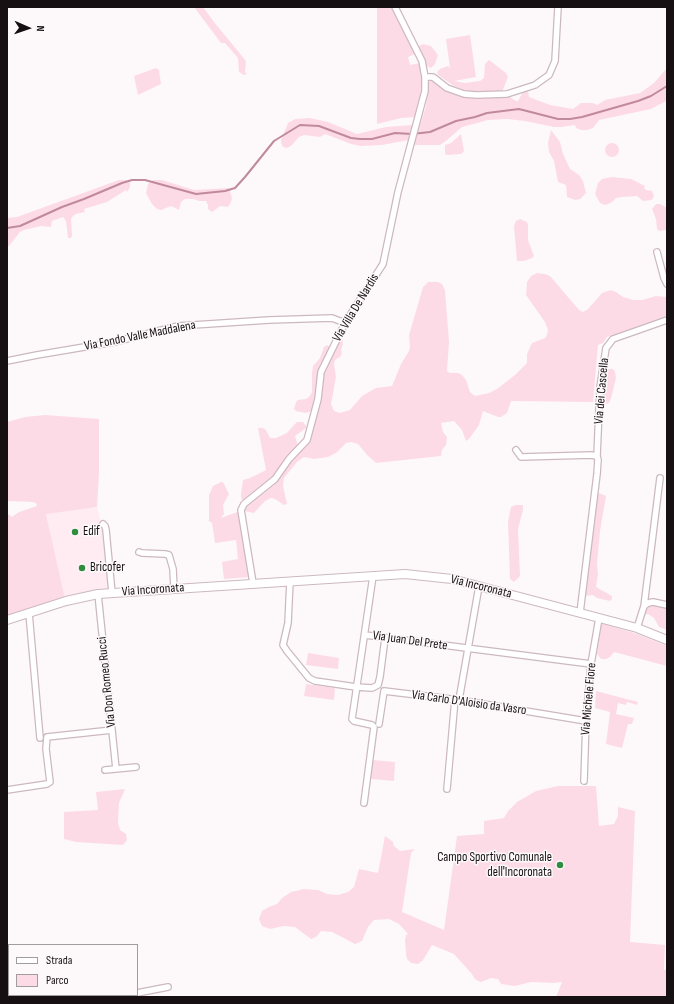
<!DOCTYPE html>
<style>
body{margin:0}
#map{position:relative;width:674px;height:1004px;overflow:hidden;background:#fdf9fa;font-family:"Sofia Sans Condensed",sans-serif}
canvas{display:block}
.frame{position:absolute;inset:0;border:8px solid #161012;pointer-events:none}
.legend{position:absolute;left:8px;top:944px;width:130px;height:52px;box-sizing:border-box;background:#fdf9fa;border:1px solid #a19c9d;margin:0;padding:5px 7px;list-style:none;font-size:12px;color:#161012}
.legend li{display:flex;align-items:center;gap:8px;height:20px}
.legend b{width:20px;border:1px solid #a19c9d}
.north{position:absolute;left:8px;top:8px;width:40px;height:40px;-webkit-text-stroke:3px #fdf9fa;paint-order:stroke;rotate:92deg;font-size:11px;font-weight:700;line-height:16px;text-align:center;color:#161012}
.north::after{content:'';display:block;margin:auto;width:14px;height:18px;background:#161012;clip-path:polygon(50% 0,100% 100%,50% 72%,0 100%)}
</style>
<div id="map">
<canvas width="674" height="1004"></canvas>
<div class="frame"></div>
<ul class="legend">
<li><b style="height:5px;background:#fff"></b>Strada</li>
<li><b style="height:11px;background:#fddbe6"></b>Parco</li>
</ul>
<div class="north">N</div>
</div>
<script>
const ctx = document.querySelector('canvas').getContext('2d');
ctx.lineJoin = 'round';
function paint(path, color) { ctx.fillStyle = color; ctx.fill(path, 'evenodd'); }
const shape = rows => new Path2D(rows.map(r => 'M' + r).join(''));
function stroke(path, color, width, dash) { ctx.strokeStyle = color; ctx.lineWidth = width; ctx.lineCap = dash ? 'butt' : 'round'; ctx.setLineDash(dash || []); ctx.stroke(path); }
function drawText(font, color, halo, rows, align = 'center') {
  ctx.font = font + ' "Sofia Sans Condensed",sans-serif'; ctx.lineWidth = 3; ctx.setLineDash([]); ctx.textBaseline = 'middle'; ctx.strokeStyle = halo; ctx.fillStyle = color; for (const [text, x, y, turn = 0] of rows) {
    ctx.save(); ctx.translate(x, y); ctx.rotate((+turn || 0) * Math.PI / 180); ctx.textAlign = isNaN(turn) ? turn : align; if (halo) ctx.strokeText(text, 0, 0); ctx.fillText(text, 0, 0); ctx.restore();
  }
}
paint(shape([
 [97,507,102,527,108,590,63,600,46,513]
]), '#feecf2');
paint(shape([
 [194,7,203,7,214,22,246,61,245,72,247,74,244,75,239,72,238,58,225,43,221,43],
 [377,7,391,7,415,54,408,57,410,65,420,63,423,84,420,104,416,117,401,118,377,124],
 [470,35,476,77,454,81,465,83,480,81,484,78,485,64,489,60,506,73,508,77,502,92,467,91,454,86,438,75,437,72,440,69,448,66,450,68,446,39],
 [423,44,431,46,438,55,435,64,431,68,427,66,417,47],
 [156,68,159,70,161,84,138,95,134,76],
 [667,68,666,101,651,109,599,120,593,128,587,130,581,130,576,128,575,125,562,127,554,127,525,121,507,119,488,120,462,127,447,140,440,145,414,145,426,106,429,82,431,80,435,79,451,91,507,95,516,101,518,101,523,92,528,91,529,97,550,105,573,109,581,103,593,103,597,105,605,100,640,93,654,83],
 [310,118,328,122,357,134,386,127,413,125,409,140,382,145,360,146,351,144,325,134,320,137,304,135,299,137,291,146,287,148,283,147,281,143,281,140,288,123,295,119],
 [551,130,560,142,563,154,570,169,579,175,583,181,586,193,580,199,575,200,567,197,566,185,558,182,554,161,549,152,548,143],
 [461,134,464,151,461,154,448,155,445,154,445,145,451,143],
 '605 150a7 7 0 1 1 14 0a7 7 0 1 1-14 0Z',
 [612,177,631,179,645,186,644,188,646,190,652,191,654,196,652,200,643,201,637,196,622,197,616,198,611,203,605,205,600,203,595,194,598,183,602,179],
 [119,180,127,180,130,183,130,187,127,192,126,190,107,202,84,209,85,212,76,214,73,216,71,219,72,236,71,238,68,238,66,221,63,217,52,221,51,227,41,226,24,230,20,232,9,246,7,246,7,218,17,217],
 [153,180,162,180,194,190,229,188,232,198,231,202,228,207,220,206,212,212,208,209,208,205,206,201,199,201,193,199,185,199,181,202,179,210,171,206,161,210,157,209,152,204,146,193,148,184],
 [656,204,660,204,667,208,667,230,659,231,657,229,656,219,652,209],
 [520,219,527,222,528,225,528,240,534,256,532,258,524,261,517,261,514,226,516,221],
 [537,273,545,274,550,276,579,310,583,312,588,309,602,293,611,290,616,292,623,297,633,300,642,300,656,296,667,297,667,317,653,323,610,336,607,337,603,343,598,345,593,402,511,401,507,413,501,417,498,417,483,411,479,425,469,439,466,441,462,430,454,421,441,423,443,432,447,437,446,445,442,450,441,456,376,463,367,455,358,444,351,442,346,443,336,453,328,457,314,459,304,457,297,462,284,478,283,486,287,504,284,505,275,499,271,498,265,501,254,513,244,511,244,507,307,442,322,373,342,336,343,344,341,350,342,353,340,357,335,360,334,364,336,377,331,404,334,411,340,413,350,410,362,396,376,388,392,386,401,364,409,351,410,347,409,335,423,287,428,282,438,282,442,284,445,290,449,342,447,371,450,373,458,373,462,375,466,380,470,392,475,396,489,393,497,389,515,375,527,363,527,354,532,343,545,338,547,335,548,330,545,322,526,295,527,282,531,276],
 [327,345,330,347,320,372,318,397,312,411,305,413,296,411,294,409,296,402,298,400,306,399,309,397,312,392,312,373,313,366,320,358,324,347],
 [605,369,613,369,615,372,616,378,611,398,609,403,605,404,602,403],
 [45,415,99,419,99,474,97,507,46,514,64,595,63,600,7,617,7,513,12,517,19,512,37,506,36,503,32,502,7,501,7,422,25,417],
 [297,422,303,422,306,426,306,428,295,436,298,446,275,477,244,503,241,498,241,494,243,480,250,478,266,470,258,428,263,428,266,430,270,438,276,438,287,433,293,426],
 [221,482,223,482,229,494,223,505,224,514,221,518,240,511,250,577,224,579,222,562,238,559,236,540,215,543,212,523,208,520,209,520,209,495,213,486],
 [599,493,606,496,600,531,597,564,598,574,596,587,612,596,612,599,610,601,597,598,593,595,585,596,583,594,596,495],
 [515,505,523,505,523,510,518,529,520,576,514,582,510,579,508,522,511,507],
 [646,605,659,605,667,607,667,630,659,627,654,618,648,614,643,615],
 [601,623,637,634,667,646,667,666,614,652,610,657,606,659,601,659,597,654],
 [308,653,339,658,338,669,306,665],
 [306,684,335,688,334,700,304,696],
 [596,691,638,702,637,705,627,702,626,705,618,703,616,714,634,718,632,724,628,724,622,748,606,744,610,712,595,708],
 [372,760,395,762,394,781,371,779],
 [558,786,596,786,599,826,614,824,618,816,618,807,635,811,630,942,665,945,664,970,667,969,667,997,556,997,562,982,554,983,531,982,515,986,501,984,498,979,491,978,481,982,478,981,475,979,471,973,454,954,432,945,423,960,418,964,411,963,407,959,406,954,405,940,406,935,408,934,399,924,389,919,374,920,368,927,362,941,355,944,332,932,321,931,316,937,311,939,295,927,284,926,270,929,262,926,259,919,262,911,269,907,277,904,282,898,291,892,304,889,318,890,327,894,338,895,348,892,354,887,359,869,378,873,385,836,393,842,394,846,400,851,415,849,411,853,402,912,444,930,457,836,484,834,484,821,504,818,508,811,517,802,536,791],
 [125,789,119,803,118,823,120,830,126,834,127,840,123,845,76,842,64,839,64,812,98,810,96,792]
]), '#fddbe6');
stroke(shape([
 [7,228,20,226,62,207,84,199,122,183,132,180,145,180,196,194,225,191,235,188,245,177,274,141,300,125,319,126,351,138,360,139,372,139,395,133,412,134,430,132,456,121,475,117,487,113,519,109,558,119,570,119,582,117,638,101,651,96,667,86]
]), '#c0899d', 2);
const minor = shape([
 [425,77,433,77,447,88,464,94,477,95,507,94,535,85,549,75,555,61,558,7],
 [657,252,664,278,667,284],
 [7,361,37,355,114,342,178,326,269,320,332,318,345,323],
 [516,450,521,457,591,455,597,456,598,460,597,474,580,613],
 [597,456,600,387,606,348,613,339,667,320],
 [103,524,105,526,106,530,112,593],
 [139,552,142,553,165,554,169,555,173,569,174,589],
 [290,581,288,623,283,645,287,651,309,678,315,681,356,687,372,688,378,685,380,677,385,638],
 [253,583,241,510,244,504,275,479,289,459,307,440,318,399,321,372,345,323,383,264,398,192,425,91,425,77,422,61,395,7],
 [98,594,116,769],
 [644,606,660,478],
 [29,613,40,738],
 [637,628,644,606,648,603,653,602,667,605],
 [365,635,591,664],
 [459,700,479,586],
 [379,724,384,691,459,700,586,721],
 [105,770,136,767],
 [584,781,586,721,591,664,599,618],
 [447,789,455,699],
 [7,790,47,784,50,782,46,749,47,737,112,730],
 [364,803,374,727,372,725,354,721,352,719,373,576],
 [7,987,9,987],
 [137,993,168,987],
 [60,995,72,997,111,997,124,995]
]);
const secondary = shape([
 [7,620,66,601,98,594,405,574,452,579,637,628,667,640]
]);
stroke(minor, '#ccb9bf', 8);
stroke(secondary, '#ccb9bf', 10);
stroke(minor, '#fff', 5.5);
stroke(secondary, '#fff', 8);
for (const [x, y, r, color] of [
 [75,532,4,"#308d3f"],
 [82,568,4,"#308d3f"],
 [560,865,4,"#308d3f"]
]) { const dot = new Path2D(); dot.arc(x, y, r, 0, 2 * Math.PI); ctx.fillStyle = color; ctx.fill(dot); stroke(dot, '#fdf9fa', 1.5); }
drawText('13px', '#161012', '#fdf9fa', [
 ["Via Villa De Nardis",356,308,-59],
 ["Via Fondo Valle Maddalena",140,336,-11],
 ["Via dei Cascella",602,391,-85],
 ["Via Incoronata",481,587,14],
 ["Via Incoronata",153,590,-4],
 ["Via Juan Del Prete",410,641,8],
 ["Via Don Romeo Rucci",107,682,-96],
 ["Via Michele Fiore",589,699,-85],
 ["Via Carlo D'Aloisio da Vasro",469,703,8]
]);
drawText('13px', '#161012', '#fdf9fa', [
 ["Edif",83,532],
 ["Bricofer",90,568],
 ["Campo Sportivo Comunale",552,858,"right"],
 ["dell'Incoronata",552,873,"right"]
], 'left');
</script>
